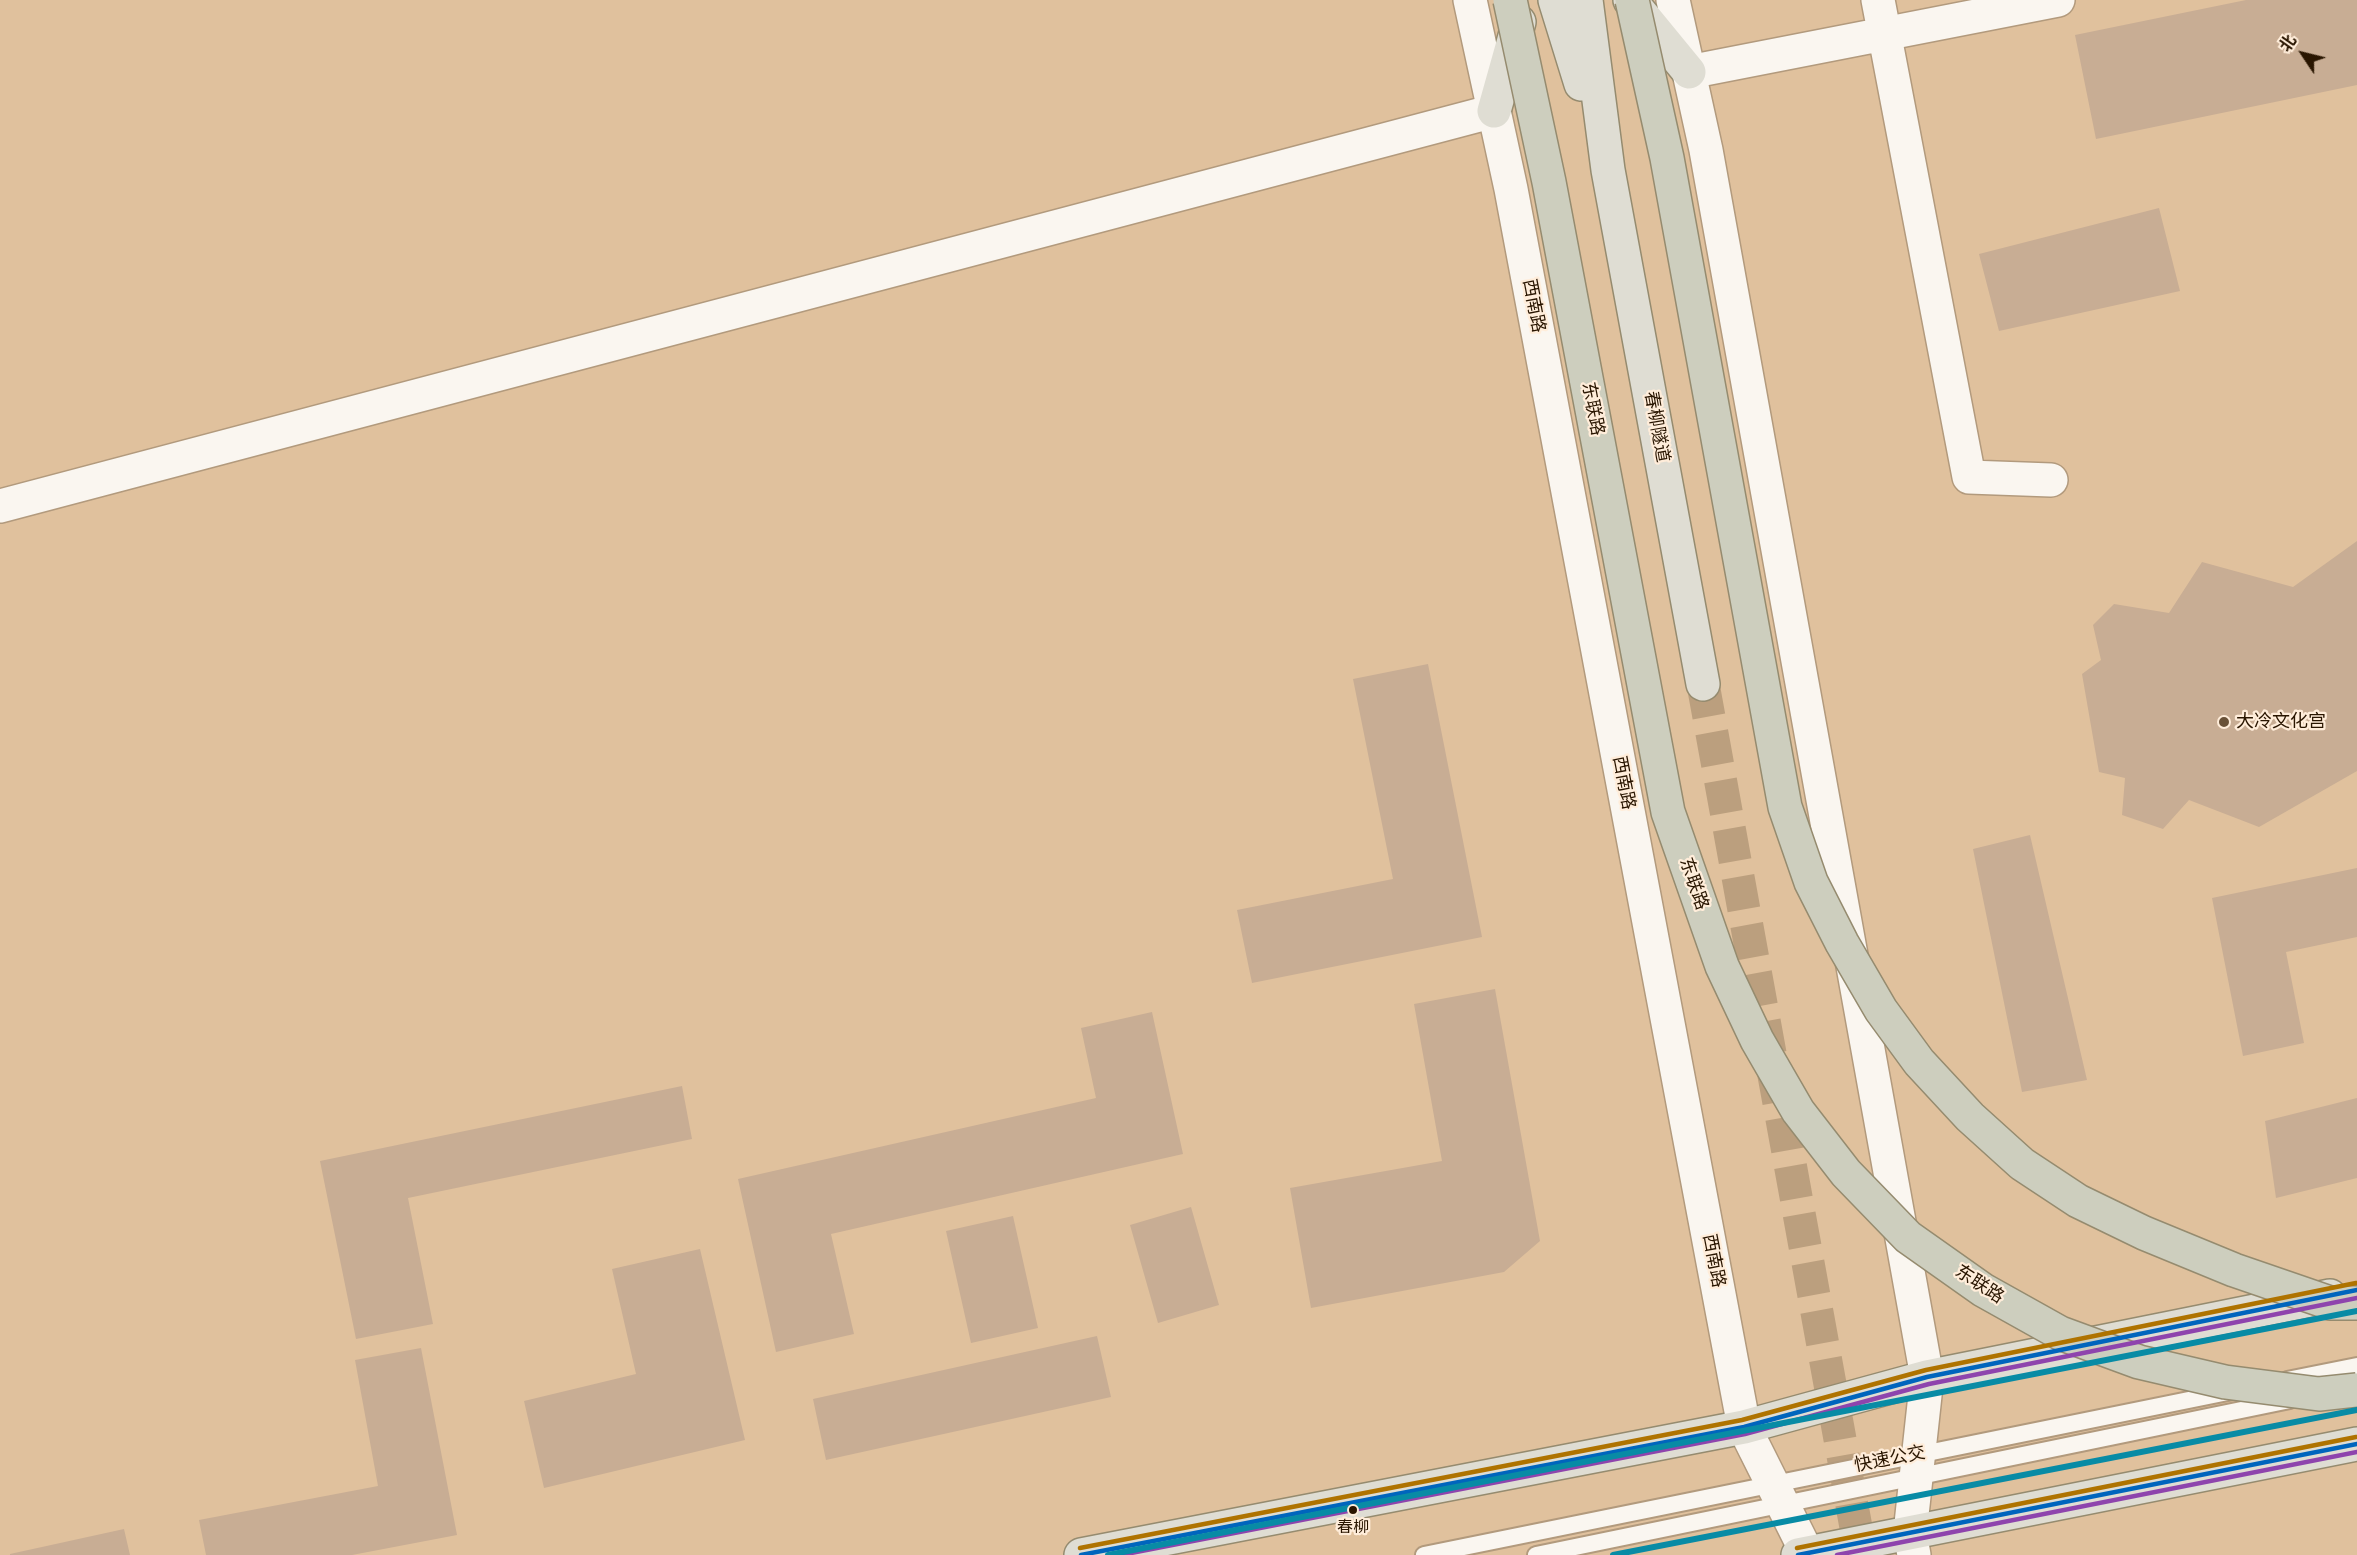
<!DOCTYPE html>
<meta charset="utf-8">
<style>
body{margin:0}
#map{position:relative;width:2357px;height:1555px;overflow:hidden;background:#e0c19d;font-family:"Roboto Condensed","Noto Sans SC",sans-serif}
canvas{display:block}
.north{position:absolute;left:2273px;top:24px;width:60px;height:60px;-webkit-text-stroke:4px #ffedda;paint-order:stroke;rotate:305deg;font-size:16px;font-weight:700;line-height:24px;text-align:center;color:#291500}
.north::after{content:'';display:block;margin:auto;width:21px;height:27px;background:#291500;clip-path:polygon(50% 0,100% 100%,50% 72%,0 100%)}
</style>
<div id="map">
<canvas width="2357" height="1555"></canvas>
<div class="north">北</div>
</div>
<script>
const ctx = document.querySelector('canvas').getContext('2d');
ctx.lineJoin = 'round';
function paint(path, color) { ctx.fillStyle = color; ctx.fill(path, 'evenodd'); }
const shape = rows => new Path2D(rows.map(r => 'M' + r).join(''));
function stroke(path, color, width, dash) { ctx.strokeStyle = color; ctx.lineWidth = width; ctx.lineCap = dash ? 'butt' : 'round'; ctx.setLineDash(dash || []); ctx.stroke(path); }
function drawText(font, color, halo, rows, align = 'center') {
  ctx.font = font + ' "Roboto Condensed","Noto Sans SC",sans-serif'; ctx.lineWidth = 4.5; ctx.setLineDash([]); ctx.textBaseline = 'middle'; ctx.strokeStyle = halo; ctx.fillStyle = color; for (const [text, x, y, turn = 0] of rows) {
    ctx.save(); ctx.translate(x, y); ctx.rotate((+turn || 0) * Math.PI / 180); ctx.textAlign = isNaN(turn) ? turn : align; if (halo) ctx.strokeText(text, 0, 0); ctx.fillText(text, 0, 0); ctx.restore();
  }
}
paint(shape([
 [2246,0,2357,0,2357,85,2096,139,2075,35],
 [2159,208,2180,291,1999,331,1979,254],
 [2357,541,2357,771,2259,827,2189,800,2163,829,2122,815,2125,778,2099,772,2082,674,2101,660,2093,625,2114,604,2169,613,2202,562,2293,587],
 [1428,664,1482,937,1252,983,1237,910,1393,879,1353,679],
 [2030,835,2087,1080,2022,1092,1973,849],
 [2357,868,2357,937,2286,952,2304,1043,2243,1056,2212,898],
 [1495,989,1540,1241,1504,1272,1311,1308,1290,1188,1442,1161,1414,1004],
 [1152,1012,1183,1154,831,1234,854,1334,776,1352,738,1179,1096,1098,1081,1028],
 [682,1086,692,1139,408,1198,433,1324,356,1339,320,1161],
 [2357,1098,2357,1178,2276,1198,2265,1121],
 [1191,1207,1219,1305,1158,1323,1130,1225],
 [1013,1216,1038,1328,971,1343,946,1231],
 [700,1249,745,1440,544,1488,524,1401,636,1374,612,1269],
 [1097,1336,1111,1397,826,1460,813,1399],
 [421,1348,457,1535,352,1555,206,1555,199,1520,378,1486,355,1360],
 [124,1529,130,1555,10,1555,10,1554]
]), '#c8ad94');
stroke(shape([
 [1703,684,1861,1555]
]), '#bb9f7e', 33, [33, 16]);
const lane = shape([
 [2287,1380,2357,1366],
 [1424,1555,2233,1391],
 [1536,1555,2290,1400]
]);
const street = shape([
 [1878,0,1969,477,2051,480],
 [1689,72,2058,0],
 [0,506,1494,111]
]);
const secondary = shape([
 [1470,0,1511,189,1744,1427,1808,1555],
 [1673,0,1706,150,1927,1377,1910,1533,1914,1555]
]);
const primary = shape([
 [1555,0,1581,84],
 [1586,0,1608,170,1703,684],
 [1630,0,1689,72],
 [1494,111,1519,22],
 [1081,1555,1744,1427,1927,1377,2330,1296],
 [1798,1555,2357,1444]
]);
stroke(lane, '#b29a7d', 20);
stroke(street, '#b29a7d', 36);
stroke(secondary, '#b29a7d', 36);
stroke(primary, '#958b6f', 36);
stroke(lane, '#faf6f0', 16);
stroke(street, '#faf6f0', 33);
stroke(secondary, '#faf6f0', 33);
stroke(primary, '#dfddd3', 33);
const highwayBridge = shape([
 [1510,0,1549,182,1668,812,1722,966,1757,1040,1798,1111,1846,1173,1908,1237,1983,1290,2060,1333,2139,1362,2225,1382,2319,1394,2357,1390],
 [1632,0,1667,158,1785,807,1811,882,1842,943,1881,1010,1919,1062,1970,1117,2022,1164,2078,1201,2144,1233,2234,1270,2330,1303,2357,1303]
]);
stroke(highwayBridge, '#958b6f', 36, []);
stroke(highwayBridge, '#cdcebe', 33);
stroke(shape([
 [1081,1555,1744,1427,1927,1377,2357,1290],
 [1798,1555,2357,1444]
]), '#0065bd', 4.5);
stroke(shape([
 [1121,1555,1745,1434,1929,1384,2357,1298],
 [1837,1555,2357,1452]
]), '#8e44ad', 4.5);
stroke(shape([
 [1080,1548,1742,1420,1926,1370,2356,1283],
 [1797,1548,2356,1437]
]), '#af7300', 4.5);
stroke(shape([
 [1108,1555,2357,1311],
 [1613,1555,2357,1410]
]), '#088ba5', 6);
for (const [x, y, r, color] of [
 [2224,722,6,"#695137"],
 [1353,1510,5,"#291500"]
]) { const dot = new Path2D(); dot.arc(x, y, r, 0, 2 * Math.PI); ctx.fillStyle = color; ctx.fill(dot); stroke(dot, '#ffedda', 2); }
drawText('16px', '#291500', '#ffedda', [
 ["春柳",1353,1528]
]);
drawText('18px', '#291500', '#ffedda', [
 ["西南路",1533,306,79],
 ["东联路",1592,409,79],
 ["春柳隧道",1656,427,80],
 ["西南路",1623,783,79],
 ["东联路",1693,884,71],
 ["西南路",1713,1261,79],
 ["东联路",1979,1285,33],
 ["快速公交",1890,1460,-11]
]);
drawText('18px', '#291500', '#ffedda', [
 ["大冷文化宫",2236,722]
], 'left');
</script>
